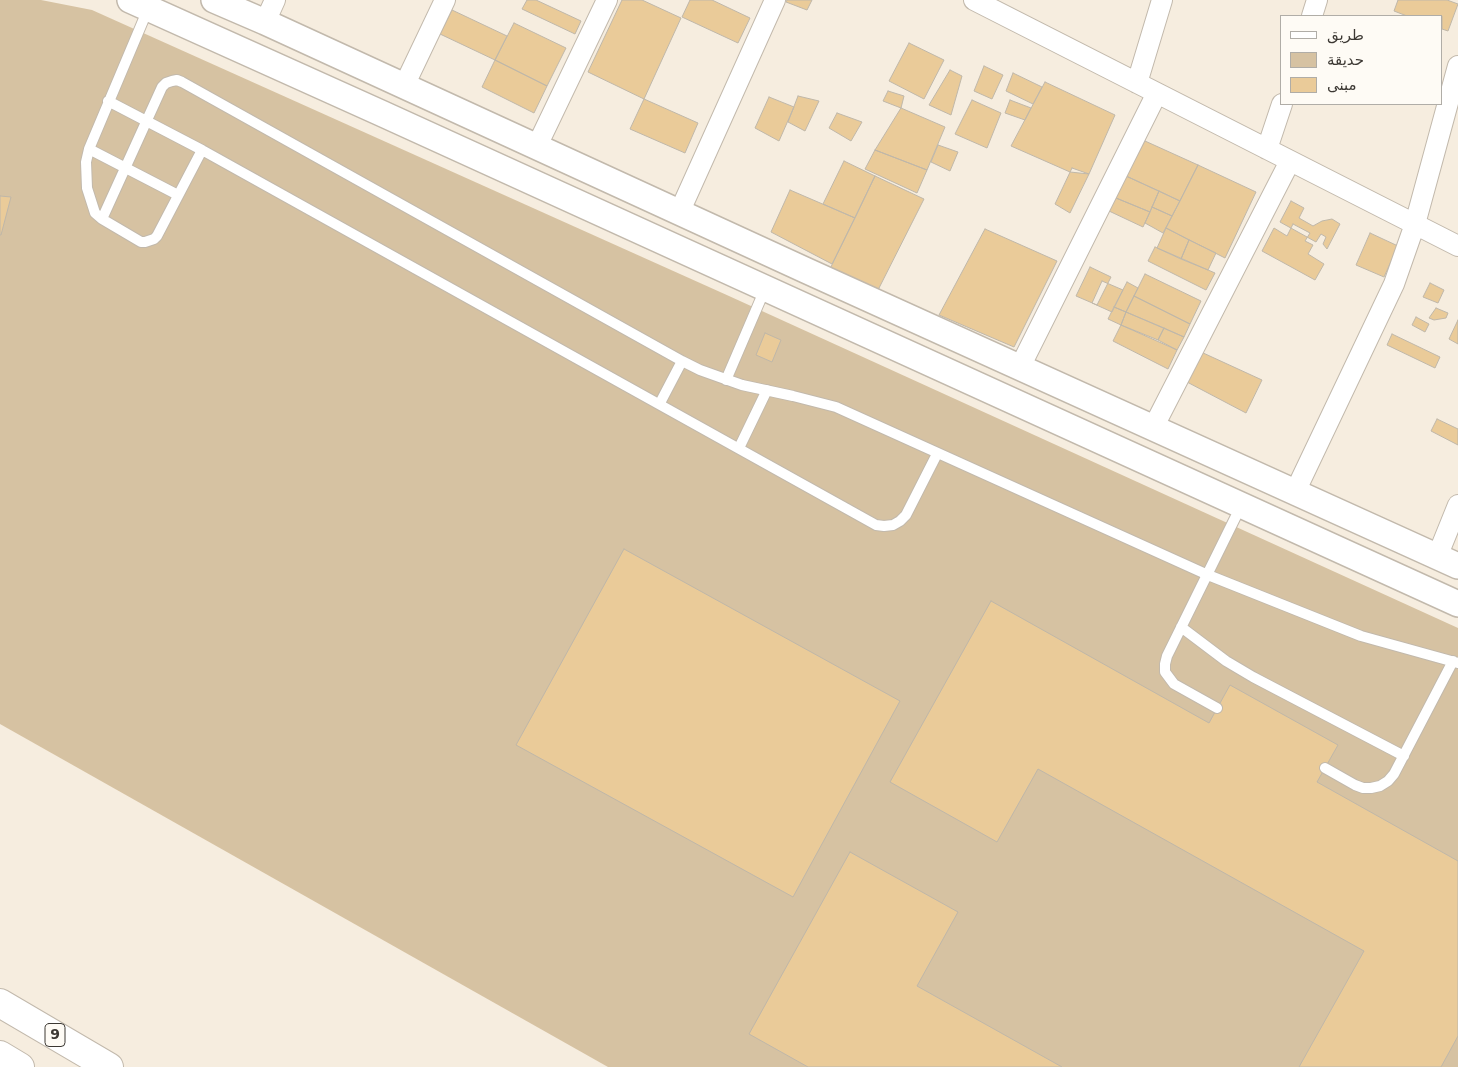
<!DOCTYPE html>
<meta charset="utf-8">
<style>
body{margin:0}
#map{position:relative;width:1458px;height:1067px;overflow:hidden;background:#f6eddf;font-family:"DejaVu Sans","Noto Sans Arabic",sans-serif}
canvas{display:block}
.legend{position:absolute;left:1280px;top:15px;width:162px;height:90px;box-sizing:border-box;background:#fefbf5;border:1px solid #b0ada7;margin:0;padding:6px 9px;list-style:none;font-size:15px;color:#3c3833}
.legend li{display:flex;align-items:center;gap:10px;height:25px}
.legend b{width:25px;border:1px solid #b0ada7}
</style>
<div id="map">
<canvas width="1458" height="1067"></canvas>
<ul class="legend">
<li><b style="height:6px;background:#fff"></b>طريق</li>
<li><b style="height:14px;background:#d6c2a2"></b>حديقة</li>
<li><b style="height:14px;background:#eacb99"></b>مبنى</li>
</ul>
</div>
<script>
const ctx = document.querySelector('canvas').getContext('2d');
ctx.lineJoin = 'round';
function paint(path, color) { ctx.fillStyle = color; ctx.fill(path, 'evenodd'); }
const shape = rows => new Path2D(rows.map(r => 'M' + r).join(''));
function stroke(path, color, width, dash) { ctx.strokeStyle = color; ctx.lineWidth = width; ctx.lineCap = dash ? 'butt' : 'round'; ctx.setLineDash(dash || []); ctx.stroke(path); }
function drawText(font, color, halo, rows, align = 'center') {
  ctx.font = font + ' "DejaVu Sans",sans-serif'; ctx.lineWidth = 4; ctx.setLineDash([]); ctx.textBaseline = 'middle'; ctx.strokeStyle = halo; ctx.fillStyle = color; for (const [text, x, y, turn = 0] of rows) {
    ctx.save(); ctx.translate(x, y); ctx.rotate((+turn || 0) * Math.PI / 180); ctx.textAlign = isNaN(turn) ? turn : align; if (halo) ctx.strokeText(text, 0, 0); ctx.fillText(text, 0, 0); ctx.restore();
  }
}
paint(shape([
 [0,0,41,0,92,10,729,296,1458,628,1458,1067,608,1067,0,724]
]), '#d6c2a2');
const building = shape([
 [527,0,536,0,581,21,575,34,522,9,527,0],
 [622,0,642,0,681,18,644,99,588,72,622,0],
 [690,0,712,0,750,18,738,43,682,17,690,0],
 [787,0,812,0,807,10,786,2,787,0],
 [1398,0,1447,0,1458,4,1448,31,1442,29,1442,16,1407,16,1394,11,1398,0],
 [452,10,507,36,495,60,440,34,452,10],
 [514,23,566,48,547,86,495,60,514,23],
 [909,43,944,60,924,99,889,81,909,43],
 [495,60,547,86,534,113,482,87,495,60],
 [984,66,1003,75,992,99,974,91,984,66],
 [950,70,962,76,951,115,929,105,950,70],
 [1013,73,1042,87,1033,104,1006,91,1013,73],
 [1045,82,1115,115,1089,174,1070,172,1011,146,1045,82],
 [888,91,904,96,901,108,883,101,888,91],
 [798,96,819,101,805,131,788,122,798,96],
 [769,97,794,107,779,141,755,128,769,97],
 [644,99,698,123,685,153,630,129,644,99],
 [972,100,1001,113,987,148,955,134,972,100],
 [1010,100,1031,108,1025,120,1005,113,1010,100],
 [901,108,945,127,927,170,875,150,901,108],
 [837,113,862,122,851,141,829,128,837,113],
 [1145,141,1198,165,1180,201,1126,176,1145,141],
 [938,145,958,152,950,171,931,162,938,145],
 [875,150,927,170,917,193,865,169,875,150],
 [844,161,875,176,855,218,823,204,844,161],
 [1198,165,1256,192,1225,258,1166,228,1198,165],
 [1072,168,1089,174,1070,213,1055,204,1072,168],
 [875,176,924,199,877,292,829,271,875,176],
 [1126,176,1159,191,1150,212,1116,198,1126,176],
 [790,190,855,218,832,264,771,232,790,190],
 [1159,191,1180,201,1172,216,1152,207,1159,191],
 [0,196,11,197,1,235,0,235,0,196],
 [1116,198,1150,212,1143,227,1109,211,1116,198],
 [1291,201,1304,208,1299,218,1313,226,1322,221,1332,219,1340,224,1327,249,1323,244,1326,237,1321,234,1316,242,1280,222,1291,201],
 [1152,207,1172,216,1163,233,1145,223,1152,207],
 [1293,224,1310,233,1305,241,1313,245,1308,254,1324,264,1315,280,1262,251,1274,228,1287,236,1293,224],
 [1166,228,1189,240,1181,259,1157,248,1166,228],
 [985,229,1057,261,1014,347,939,315,985,229],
 [1370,233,1398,246,1384,277,1356,265,1370,233],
 [1189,240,1216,253,1208,270,1181,259,1189,240],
 [1155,247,1215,273,1206,290,1148,261,1155,247],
 [1090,267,1111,277,1097,305,1076,296,1090,267],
 [1145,274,1201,301,1190,324,1134,296,1145,274],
 [1102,281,1123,290,1112,312,1092,303,1102,281],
 [1127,282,1138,288,1126,312,1114,307,1127,282],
 [1430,283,1444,290,1438,303,1423,297,1430,283],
 [1134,296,1190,324,1184,337,1126,312,1134,296],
 [1114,307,1126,312,1121,325,1108,319,1114,307],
 [1436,308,1448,313,1446,318,1434,320,1429,318,1436,308],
 [1126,312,1164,328,1158,340,1121,325,1126,312],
 [1416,317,1429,324,1425,332,1412,325,1416,317],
 [1458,320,1458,344,1449,339,1458,320],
 [1121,325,1177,350,1168,369,1113,341,1121,325],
 [1164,328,1184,337,1177,350,1158,340,1164,328],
 [765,333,781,340,772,362,756,355,765,333],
 [1392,334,1440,357,1435,368,1387,345,1392,334],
 [1201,352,1262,380,1246,413,1187,382,1201,352],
 [1437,419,1458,429,1458,445,1431,431,1437,419],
 [624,549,900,701,793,897,516,745,624,549],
 [991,601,1209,723,1230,685,1338,745,1317,782,1458,861,1458,1036,1441,1067,1299,1067,1364,951,1038,769,997,842,890,782,991,601],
 [850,852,958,912,917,986,1062,1067,808,1067,749,1034,850,852]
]);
paint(building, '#eacb99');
stroke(building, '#bfb7a9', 1);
const service = shape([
 [148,9,89,149,86,162,87,188,95,213,102,219,141,242,145,242,154,239,157,236,202,150],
 [108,101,202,150,876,525,884,526,893,525,900,521,906,515,937,454],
 [89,149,178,195],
 [102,219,162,87,166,83,172,81,177,80,182,82,682,361,700,370,742,385,793,396,836,407,1208,575,1361,636,1458,663],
 [726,380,765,289],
 [660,403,682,361],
 [739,448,767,390],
 [1181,627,1226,661,1253,677,1404,756],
 [1217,708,1174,684,1165,672,1165,664,1167,656,1241,506],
 [1325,768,1355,785,1363,788,1371,788,1380,786,1388,781,1394,774,1453,661]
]);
const minor = shape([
 [974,0,1458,246],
 [1312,16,1317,0],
 [265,22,275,0],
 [1137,83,1162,0],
 [404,86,445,0],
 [536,148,607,0],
 [1267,149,1282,104],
 [679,213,775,0],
 [1020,367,1157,93],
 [1153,428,1290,161],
 [1295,492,1394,284,1415,224,1458,66],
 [1437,557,1458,505]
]);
const tertiary = shape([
 [130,0,383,114,1458,604],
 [214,0,265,22,805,270,1458,566]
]);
const trunk = shape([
 [0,1003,109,1067],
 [0,1055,20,1067]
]);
stroke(service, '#c2b9ac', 12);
stroke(minor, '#c2b9ac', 22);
stroke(tertiary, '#c2b9ac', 28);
stroke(trunk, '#c2b9ac', 30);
stroke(service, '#fff', 10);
stroke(minor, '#fff', 20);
stroke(tertiary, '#fff', 25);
stroke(trunk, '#fff', 28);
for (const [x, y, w] of [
 [55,1035,20]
]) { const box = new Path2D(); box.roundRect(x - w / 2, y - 11.5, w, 23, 4); ctx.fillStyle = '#fefbf5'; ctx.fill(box); stroke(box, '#3c3833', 1); }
drawText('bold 14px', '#3c3833', null, [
 ["9",55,1035]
]);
</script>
